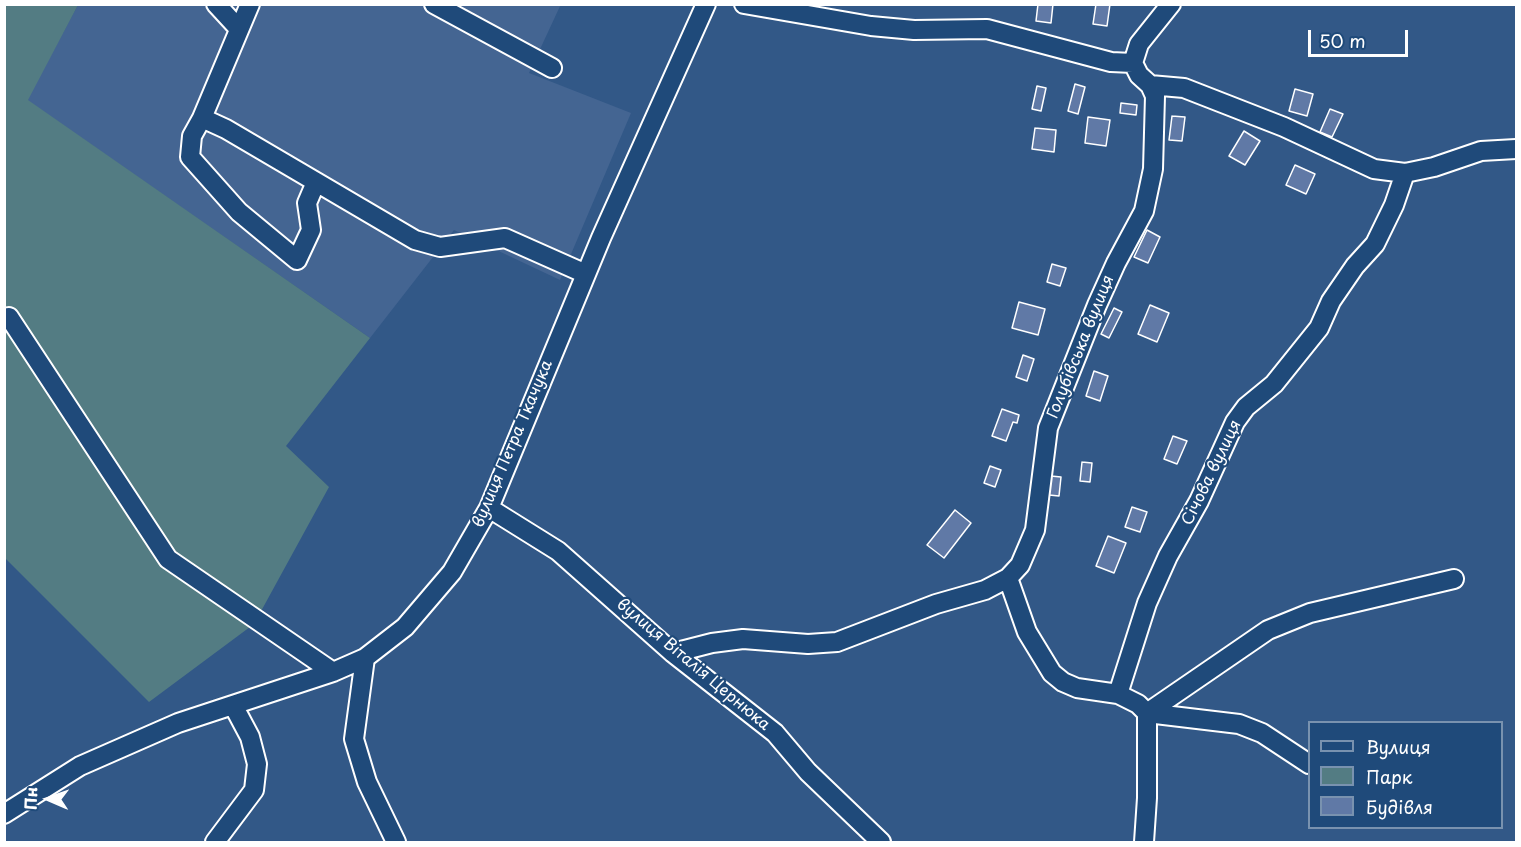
<!DOCTYPE html>
<meta charset="utf-8">
<style>
body{margin:0}
#map{position:relative;width:1521px;height:847px;overflow:hidden;background:#325887;font-family:"Playpen Sans",sans-serif}
canvas{display:block}
.frame{position:absolute;inset:0;border:6px solid #fff;pointer-events:none}
.legend{position:absolute;left:1308px;top:721px;width:195px;height:108px;box-sizing:border-box;background:#1f4a7a;border:2px solid #7992af;margin:0;padding:8px 10px;list-style:none;font-size:18px;color:#fff}
.legend li{display:flex;align-items:center;gap:12px;height:30px}
.legend b{width:30px;border:2px solid #7992af}
.north{position:absolute;left:18px;top:769px;width:60px;height:60px;-webkit-text-stroke:4px #1f4a7a;paint-order:stroke;rotate:272deg;font-size:16px;font-weight:700;line-height:24px;text-align:center;color:#fff}
.north::after{content:'';display:block;margin:auto;width:21px;height:27px;background:#fff;clip-path:polygon(50% 0,100% 100%,50% 72%,0 100%)}
.scale{position:absolute;left:1308px;top:30px;width:100px;height:27px;box-sizing:border-box;border:3px solid #fff;border-top:0;padding-left:8px;font-size:18px;line-height:21px;white-space:nowrap;color:#fff;-webkit-text-stroke:4px #1f4a7a;paint-order:stroke}
</style>
<div id="map">
<canvas width="1521" height="847"></canvas>
<div class="frame"></div>
<ul class="legend">
<li><b style="height:8px;background:#1f4a7a"></b>Вулиця</li>
<li><b style="height:16px;background:#537c83"></b>Парк</li>
<li><b style="height:16px;background:#6079a6"></b>Будівля</li>
</ul>
<div class="north">Пн</div>
<div class="scale">50 m</div>
</div>
<script>
const ctx = document.querySelector('canvas').getContext('2d');
ctx.lineJoin = 'round';
function paint(path, color) { ctx.fillStyle = color; ctx.fill(path, 'evenodd'); }
const shape = rows => new Path2D(rows.map(r => 'M' + r).join(''));
function stroke(path, color, width, dash) { ctx.strokeStyle = color; ctx.lineWidth = width; ctx.lineCap = dash ? 'butt' : 'round'; ctx.setLineDash(dash || []); ctx.stroke(path); }
function drawText(font, color, halo, rows, align = 'center') {
  ctx.font = font + ' "Playpen Sans",sans-serif'; ctx.lineWidth = 4.5; ctx.setLineDash([]); ctx.textBaseline = 'middle'; ctx.strokeStyle = halo; ctx.fillStyle = color; for (const [text, x, y, turn = 0] of rows) {
    ctx.save(); ctx.translate(x, y); ctx.rotate((+turn || 0) * Math.PI / 180); ctx.textAlign = isNaN(turn) ? turn : align; if (halo) ctx.strokeText(text, 0, 0); ctx.fillText(text, 0, 0); ctx.restore();
  }
}
paint(shape([
 [561,4,529,73,631,113,560,280,454,230,370,338,27,100,78,5]
]), '#446592');
paint(shape([
 [4,5,78,5,28,100,370,338,286,446,329,487,254,624,149,702,5,558]
]), '#537c83');
const building = shape([
 [1038,4,1053,4,1051,23,1036,21,1038,4],
 [1096,4,1110,4,1107,26,1093,24,1096,4],
 [1075,84,1085,87,1078,114,1068,111,1075,84],
 [1037,86,1046,88,1041,111,1032,109,1037,86],
 [1295,89,1313,94,1307,116,1289,111,1295,89],
 [1121,103,1137,105,1136,115,1120,113,1121,103],
 [1330,109,1343,114,1332,137,1320,132,1330,109],
 [1172,116,1185,117,1182,141,1169,140,1172,116],
 [1088,117,1110,120,1106,146,1085,143,1088,117],
 [1035,128,1056,130,1054,152,1032,149,1035,128],
 [1244,131,1260,141,1245,165,1229,156,1244,131],
 [1295,165,1315,174,1306,194,1286,185,1295,165],
 [1147,230,1160,237,1148,263,1134,257,1147,230],
 [1052,264,1066,268,1060,286,1047,282,1052,264],
 [1019,302,1045,309,1038,335,1012,328,1019,302],
 [1150,305,1169,313,1157,342,1138,334,1150,305],
 [1114,308,1122,312,1109,338,1101,334,1114,308],
 [1023,355,1034,359,1027,381,1016,377,1023,355],
 [1094,371,1108,376,1100,401,1086,396,1094,371],
 [1002,409,1019,415,1017,423,1013,422,1006,441,992,436,1002,409],
 [1173,436,1187,441,1177,464,1164,459,1173,436],
 [1082,462,1092,463,1090,482,1080,481,1082,462],
 [990,466,1001,470,995,487,984,483,990,466],
 [1051,476,1061,477,1059,496,1049,495,1051,476],
 [1132,507,1147,512,1140,532,1125,527,1132,507],
 [955,510,971,523,944,558,927,545,955,510],
 [1108,536,1126,543,1114,573,1096,566,1108,536]
]);
paint(building, '#6079a6');
stroke(building, '#fff', 1.5);
const minor = shape([
 [216,4,239,29],
 [250,4,202,118,226,129,415,240,440,247,505,238,586,274],
 [434,4,552,68],
 [744,4,871,26,914,30,987,29,1111,62,1133,63],
 [1150,85,1184,88,1284,127,1374,169,1405,173],
 [202,118,192,136,190,157,239,212,297,260,311,230,307,203,316,182],
 [9,317,168,559,333,672],
 [489,508,558,551,673,653,775,733,808,772,881,842],
 [1008,578,1027,632,1052,673,1063,682,1077,688,1118,694],
 [673,653,712,643,743,639,808,644,837,642,936,604,985,590,1008,578,1020,565,1035,530,1048,428,1097,305,1116,263,1144,211,1153,169,1155,96,1150,85,1139,75,1133,63,1139,44,1171,4],
 [365,658,354,739,367,782,396,842],
 [1147,713,1268,630,1310,613,1454,579],
 [1147,713,1239,724,1262,733,1309,764],
 [4,814,80,766,178,723,333,672,365,658,405,627,452,572,489,508,601,238,706,4],
 [215,842,254,790,257,764,250,737,233,705],
 [1144,842,1147,798,1147,713,1138,704,1118,694,1147,603,1168,556,1199,501,1235,422,1246,407,1274,384,1319,328,1331,301,1355,266,1375,244,1394,205,1405,173,1434,167,1481,151,1516,149]
]);
stroke(minor, '#fff', 22);
stroke(minor, '#1f4a7a', 18);
drawText('16px', '#fff', '#1f4a7a', [
 ["Голубівська вулиця",1081,347,-68],
 ["вулиця Петра Ткачука",513,444,-67],
 ["Січова вулиця",1212,473,-64],
 ["вулиця Віталія Цернюка",693,665,40]
]);
</script>
